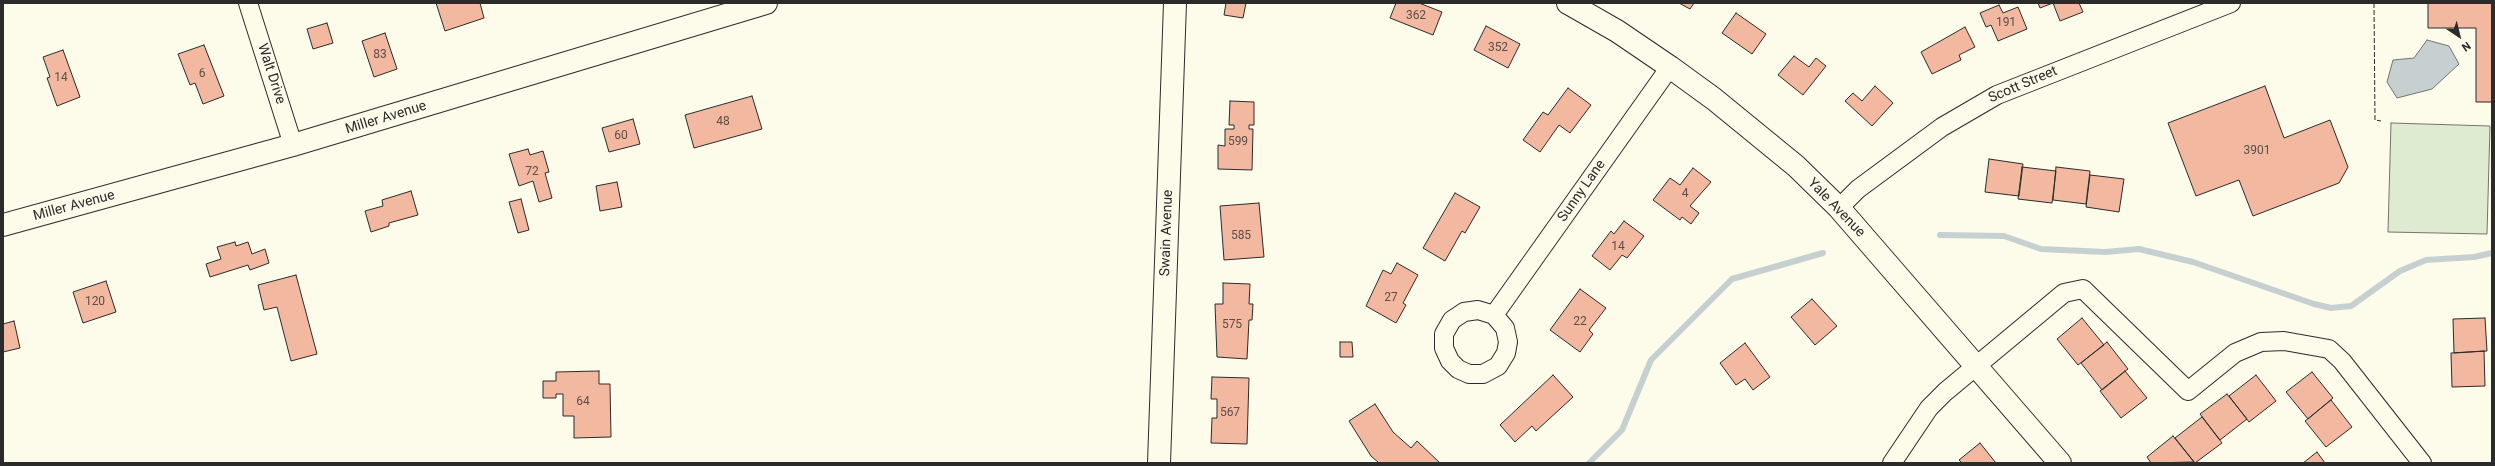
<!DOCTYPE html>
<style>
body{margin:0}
#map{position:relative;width:2495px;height:466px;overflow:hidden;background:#fdfbea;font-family:Roboto,sans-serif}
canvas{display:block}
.frame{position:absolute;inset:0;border:4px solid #2b2b2b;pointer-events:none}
.north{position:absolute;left:2439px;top:16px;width:40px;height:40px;-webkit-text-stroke:3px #fdfbea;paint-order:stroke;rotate:145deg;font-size:11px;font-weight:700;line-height:16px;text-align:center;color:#2b2b2b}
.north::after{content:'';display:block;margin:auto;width:14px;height:18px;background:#2b2b2b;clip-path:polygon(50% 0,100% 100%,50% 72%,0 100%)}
</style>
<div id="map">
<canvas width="2495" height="466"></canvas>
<div class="frame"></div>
<div class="north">N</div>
</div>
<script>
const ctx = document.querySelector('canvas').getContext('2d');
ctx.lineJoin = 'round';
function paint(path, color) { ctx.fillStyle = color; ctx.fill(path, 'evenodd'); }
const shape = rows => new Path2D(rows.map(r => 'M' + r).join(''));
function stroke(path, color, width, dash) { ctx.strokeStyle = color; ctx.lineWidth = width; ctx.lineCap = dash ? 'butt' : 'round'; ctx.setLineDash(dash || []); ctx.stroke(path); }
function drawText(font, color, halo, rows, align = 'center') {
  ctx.font = font + ' Roboto,sans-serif'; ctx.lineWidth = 3; ctx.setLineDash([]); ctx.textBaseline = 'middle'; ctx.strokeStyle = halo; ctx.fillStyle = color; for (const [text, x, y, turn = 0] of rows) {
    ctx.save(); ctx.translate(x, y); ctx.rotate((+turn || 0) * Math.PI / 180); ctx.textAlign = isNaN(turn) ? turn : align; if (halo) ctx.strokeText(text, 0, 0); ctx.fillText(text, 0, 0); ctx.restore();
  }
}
const green = shape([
 [2391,123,2490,126,2487,234,2388,232,2391,123]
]);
paint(green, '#deebd1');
stroke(green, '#74746e', 1);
const water = shape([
 [2427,40,2449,46,2459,64,2432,89,2397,98,2387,82,2393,60,2414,58,2427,40]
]);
paint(water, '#c7d0d0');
stroke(water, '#74746e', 1);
stroke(shape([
 [1940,235,2004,236,2041,249,2105,252,2139,249,2193,262,2314,304,2331,308,2351,306,2400,271,2426,260,2474,257,2492,253],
 [1589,463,1622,430,1651,360,1732,279,1823,253]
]), '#c7d0d0', 6);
const building = shape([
 [436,3,480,3,484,18,445,31,436,3],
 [1226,3,1246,3,1243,18,1224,15,1226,3],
 [1396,3,1419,3,1442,12,1433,35,1390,18,1396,3],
 [1679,3,1694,3,1690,9,1679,3],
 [2038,3,2079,3,2083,12,2060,21,2053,3,2040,8,2038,3],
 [2428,3,2492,3,2492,102,2476,102,2476,28,2428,28,2428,3],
 [1999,5,2003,13,2018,7,2027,29,1998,41,1991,25,1986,27,1980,13,1999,5],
 [1736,13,1766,34,1752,54,1722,33,1736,13],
 [327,23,333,43,313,49,307,29,327,23],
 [1486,26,1520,44,1508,68,1474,50,1486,26],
 [1965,27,1975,47,1959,55,1961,60,1932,74,1921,52,1965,27],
 [385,33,397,69,374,77,362,41,385,33],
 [204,45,224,96,203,104,195,83,190,85,178,54,204,45],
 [63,50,80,97,57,106,47,78,50,77,43,57,63,50],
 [1794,56,1809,67,1816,58,1826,66,1803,95,1778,75,1794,56],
 [1875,86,1893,103,1872,126,1845,101,1853,93,1862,101,1875,86],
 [2265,86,2284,138,2330,120,2348,167,2339,183,2253,216,2239,180,2196,196,2168,123,2265,86],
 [1568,88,1591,105,1570,133,1559,125,1540,152,1523,140,1543,112,1548,115,1568,88],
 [752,96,762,129,694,148,685,115,752,96],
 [1230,101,1254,102,1254,125,1249,125,1249,129,1253,129,1252,170,1218,169,1218,145,1225,146,1225,129,1234,129,1234,125,1229,125,1230,101],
 [633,119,640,144,609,152,602,128,633,119],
 [528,149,530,155,543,151,549,172,545,173,552,198,539,202,533,181,519,186,509,154,528,149],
 [1989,159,2023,164,2019,196,1985,192,1989,159],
 [2022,167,2056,171,2052,203,2018,199,2022,167],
 [2056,167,2090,171,2086,204,2053,200,2056,167],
 [1693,168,1711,182,1690,206,1699,213,1691,224,1682,217,1680,220,1653,200,1670,178,1680,185,1693,168],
 [2090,175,2124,179,2119,212,2086,207,2090,175],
 [617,182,622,207,600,211,596,186,617,182],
 [411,191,418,215,389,223,389,226,371,232,365,211,383,206,382,200,411,191],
 [1455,193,1480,207,1465,233,1462,231,1445,261,1423,248,1455,193],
 [521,199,529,230,518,233,509,202,521,199],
 [1259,203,1264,257,1224,260,1220,206,1259,203],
 [1624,221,1644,236,1627,258,1622,255,1610,270,1592,256,1611,231,1614,234,1624,221],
 [235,242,236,246,248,242,252,254,265,249,269,263,250,270,248,265,210,277,206,264,221,259,217,247,235,242],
 [1397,263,1418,275,1403,303,1406,305,1396,323,1366,306,1383,270,1391,274,1397,263],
 [296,275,317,354,291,361,277,307,264,310,258,285,296,275],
 [106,281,116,312,83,323,73,292,106,281],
 [1223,283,1250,284,1249,304,1253,304,1252,320,1249,320,1247,359,1217,357,1215,304,1223,304,1223,283],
 [1580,289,1606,308,1589,330,1593,334,1580,352,1550,330,1580,289],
 [1812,299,1837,326,1815,345,1791,317,1812,299],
 [2082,318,2104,345,2078,365,2057,339,2082,318],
 [2485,318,2487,351,2454,353,2453,319,2485,318],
 [14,321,20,348,3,352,3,324,14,321],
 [1340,342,1352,342,1353,357,1340,357,1340,342],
 [2107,342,2128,369,2102,390,2081,363,2107,342],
 [1745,343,1770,377,1753,390,1745,379,1736,385,1720,363,1745,343],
 [2484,351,2485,386,2452,387,2451,353,2484,351],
 [599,371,599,384,610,384,611,437,574,438,574,416,563,416,563,394,556,394,556,398,543,398,543,381,556,381,556,372,599,371],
 [2125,371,2147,398,2121,418,2100,391,2125,371],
 [2312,372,2333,398,2308,419,2286,392,2312,372],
 [1553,375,1573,397,1536,431,1532,426,1515,442,1500,425,1553,375],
 [2256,375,2276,401,2249,422,2229,396,2256,375],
 [1212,377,1249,378,1247,444,1211,443,1212,418,1217,418,1217,399,1211,399,1212,377],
 [2227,394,2247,419,2220,440,2200,414,2227,394],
 [2331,400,2352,427,2326,447,2305,421,2331,400],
 [1375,404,1393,432,1411,448,1417,441,1440,463,1379,463,1371,456,1349,421,1375,404],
 [2202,417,2222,443,2195,463,2175,438,2202,417],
 [2173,436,2194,462,2151,463,2147,457,2173,436],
 [1980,443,1996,463,1962,463,1959,460,1980,443],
 [2317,452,2325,463,2303,463,2317,452]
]);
paint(building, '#f2b8a0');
stroke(building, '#2b2b2b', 1);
const minor = shape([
 [248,3,293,145],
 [1839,208,1858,189,1942,127,1997,95,2231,3],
 [1494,315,1505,328,1508,342,1506,353,1498,366,1483,374,1469,374,1458,369,1450,361,1444,348,1444,334,1452,320,1464,312,1478,310,1494,315,1670,67],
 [1892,463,1929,408,1945,392,2064,293,2083,289,2188,391,2235,353,2261,342,2284,341,2329,349,2342,361,2422,463]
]);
const tertiary = shape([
 [1159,463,1175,3]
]);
const secondary = shape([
 [1568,3,1617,31,1670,67,1714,99,1796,166,1839,208,2060,463],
 [3,225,293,145,766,3]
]);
stroke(minor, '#2b2b2b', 20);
stroke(tertiary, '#2b2b2b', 24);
stroke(secondary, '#2b2b2b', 24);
stroke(minor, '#fdfbea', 18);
stroke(tertiary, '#fdfbea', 22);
stroke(secondary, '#fdfbea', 22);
stroke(shape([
 [2374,3,2375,120,2381,121]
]), '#2b2b2b', 1, [5, 2]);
drawText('12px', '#5d4e48', null, [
 ["362",1416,16],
 ["191",2006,23],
 ["352",1498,48],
 ["83",380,55],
 ["6",202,74],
 ["14",61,78],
 ["48",723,122],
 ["60",621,136],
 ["599",1238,142],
 ["3901",2257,151],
 ["72",532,172],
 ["4",1685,194],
 ["585",1241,236],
 ["14",1618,247],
 ["27",1391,298],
 ["120",95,302],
 ["22",1580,322],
 ["575",1232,325],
 ["64",583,402],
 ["567",1230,413]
]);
drawText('14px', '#2b2b2b', '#fdfbea', [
 ["Walt Drive",271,74,72],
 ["Scott Street",2023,85,-23],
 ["Miller Avenue",386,118,-17],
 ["Sunny Lane",1582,191,-55],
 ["Miller Avenue",74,206,-15],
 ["Yale Avenue",1836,208,46],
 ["Swain Avenue",1167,233,-88]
]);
</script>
